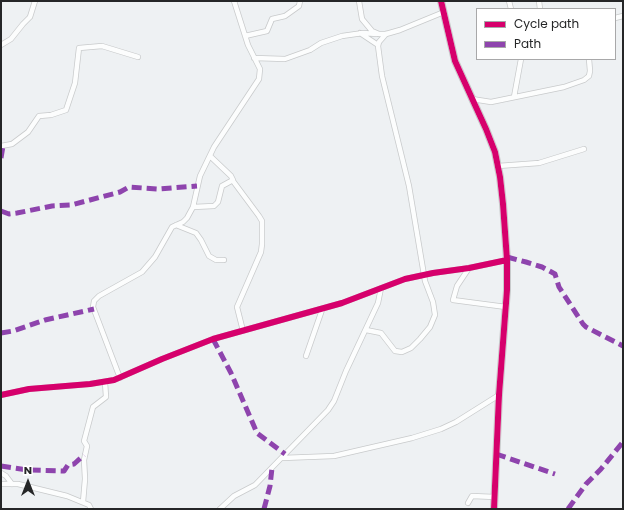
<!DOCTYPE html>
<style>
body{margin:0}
#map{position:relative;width:624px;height:510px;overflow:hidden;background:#eef1f3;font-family:Poppins,sans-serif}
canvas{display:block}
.frame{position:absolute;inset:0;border:2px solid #252627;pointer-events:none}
.legend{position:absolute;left:476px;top:8px;width:140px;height:52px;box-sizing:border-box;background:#fff;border:1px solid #a8a8a9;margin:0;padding:5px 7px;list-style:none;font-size:12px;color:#252627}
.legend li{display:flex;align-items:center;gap:8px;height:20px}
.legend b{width:20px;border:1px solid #a8a8a9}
.north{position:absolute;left:8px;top:462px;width:40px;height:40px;-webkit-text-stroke:3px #fff;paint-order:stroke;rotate:0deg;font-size:11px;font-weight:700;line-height:16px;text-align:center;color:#252627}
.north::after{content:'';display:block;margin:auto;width:14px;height:18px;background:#252627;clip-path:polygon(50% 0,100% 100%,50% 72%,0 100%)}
</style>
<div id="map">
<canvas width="624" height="510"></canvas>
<div class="frame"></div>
<ul class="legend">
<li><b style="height:5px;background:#d6006c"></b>Cycle path</li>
<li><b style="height:5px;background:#8e44ad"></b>Path</li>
</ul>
<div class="north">N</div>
</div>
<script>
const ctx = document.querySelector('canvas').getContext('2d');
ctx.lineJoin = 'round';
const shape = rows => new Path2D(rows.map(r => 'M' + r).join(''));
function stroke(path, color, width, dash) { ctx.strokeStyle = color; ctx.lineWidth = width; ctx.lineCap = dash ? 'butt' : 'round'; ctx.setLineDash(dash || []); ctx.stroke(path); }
const minor = shape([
 [359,1,362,19,372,31,379,34,386,34,400,30,444,12],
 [509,1,511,9],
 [539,1,540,9],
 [615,18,623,16],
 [360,33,378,45],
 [245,36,267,31,272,19,285,16,299,6,300,1],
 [1,45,11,39,23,24,30,17,35,1],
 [254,58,285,59,310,50,321,43,342,36,363,33,377,34],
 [514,97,521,59],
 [472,99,491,102,564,87,584,80,589,76,590,71,589,59],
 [1,146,12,144,28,132,39,116,51,115,66,110,75,83,79,48,102,46,138,57],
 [498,166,539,163,584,149],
 [233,181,259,216,262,221,262,244,261,252,237,307,243,331],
 [193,207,214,206,218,202,222,186,233,180,231,176,210,156],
 [176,225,196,233,201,240,209,256,216,260,224,260],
 [469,268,457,286,453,300,506,307],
 [366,330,381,333,395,351,402,352,411,348,420,339,430,327,435,315,433,302,425,281,409,186,382,76,378,46,379,42,386,34],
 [306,356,322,310],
 [120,378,93,307,94,301,99,296,142,272,155,257,172,227,183,222,187,218,193,207,200,176,214,147,259,79,260,69,248,45,234,1],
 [1,395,29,389,90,384,114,380,162,359,213,339,342,303,405,279,433,273,469,268,507,260],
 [282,458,334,456,412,438,441,429,456,422,499,395],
 [1,473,6,476,12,484],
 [1,484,18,484,67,496,89,505,91,509],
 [83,502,85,479,84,460,87,446,84,441,93,407,106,397,105,382],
 [468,503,472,496,495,497],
 [220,509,234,496,255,485,328,410,334,401,346,371,378,303,381,288]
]);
const tertiary = shape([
 [441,1,455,61,475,105,486,129,495,152,500,177,503,204,507,260,507,290,499,395,494,509]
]);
stroke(minor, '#c8cacb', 6);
stroke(tertiary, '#c8cacb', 8);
stroke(minor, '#fcfdfd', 4.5);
stroke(tertiary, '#fcfdfd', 6);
stroke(shape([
 [1,158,3,146],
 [1,211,9,214,17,213,52,206,71,205,120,192,129,187,158,189,197,186],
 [507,257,526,262,542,267,555,274,559,287,583,324,586,327,623,346],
 [1,333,13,331,45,320,94,309],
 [213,339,231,373,257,433,285,454],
 [496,454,555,474],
 [1,466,28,470,64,471,68,465,74,464,84,455],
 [264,509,270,486,272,468],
 [568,509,586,484,601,469,623,442]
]), '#8e44ad', 5, [10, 5]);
stroke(shape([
 [441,1,455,61,475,105,486,129,495,152,500,177,503,204,507,260,507,290,499,395,494,509],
 [1,395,29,389,90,384,114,380,162,359,213,339,342,303,405,279,433,273,469,268,507,260]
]), '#d6006c', 6);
</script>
